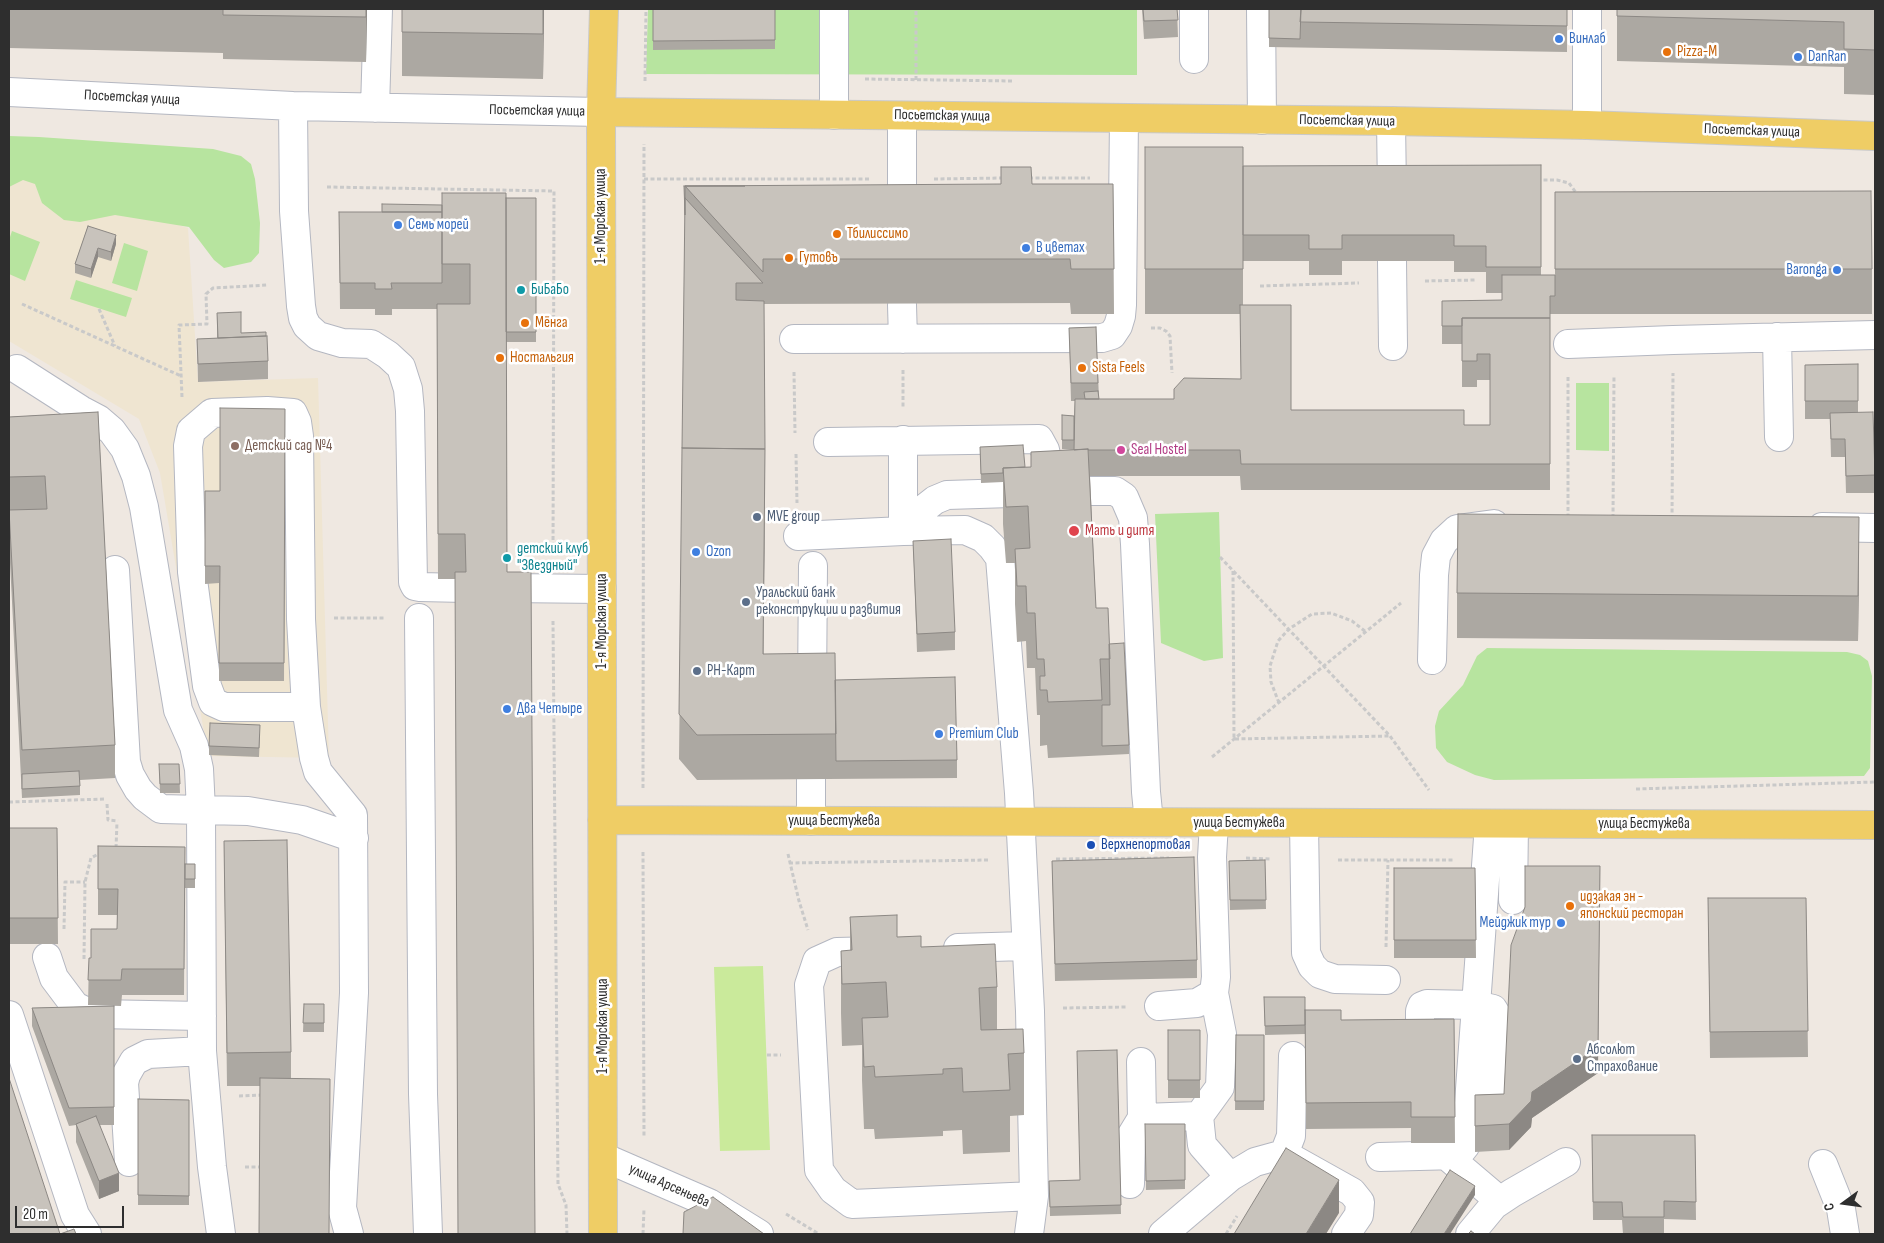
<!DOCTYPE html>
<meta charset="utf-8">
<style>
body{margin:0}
#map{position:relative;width:1884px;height:1243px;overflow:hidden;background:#efe8e1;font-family:"Sofia Sans Condensed",sans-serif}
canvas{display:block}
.frame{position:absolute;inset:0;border:10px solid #2e2e2e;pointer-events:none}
.north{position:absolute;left:1819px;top:1178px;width:50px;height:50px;-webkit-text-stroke:4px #fff;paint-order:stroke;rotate:256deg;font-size:14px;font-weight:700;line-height:20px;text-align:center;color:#2e2e2e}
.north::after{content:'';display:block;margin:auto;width:18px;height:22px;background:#2e2e2e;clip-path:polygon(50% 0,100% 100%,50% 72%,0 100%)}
.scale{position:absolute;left:15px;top:1206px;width:109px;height:22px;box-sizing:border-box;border:2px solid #2e2e2e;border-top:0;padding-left:6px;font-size:15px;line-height:18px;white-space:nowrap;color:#2e2e2e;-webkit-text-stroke:4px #fff;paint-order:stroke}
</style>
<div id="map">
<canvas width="1884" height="1243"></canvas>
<div class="frame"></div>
<div class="north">С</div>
<div class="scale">20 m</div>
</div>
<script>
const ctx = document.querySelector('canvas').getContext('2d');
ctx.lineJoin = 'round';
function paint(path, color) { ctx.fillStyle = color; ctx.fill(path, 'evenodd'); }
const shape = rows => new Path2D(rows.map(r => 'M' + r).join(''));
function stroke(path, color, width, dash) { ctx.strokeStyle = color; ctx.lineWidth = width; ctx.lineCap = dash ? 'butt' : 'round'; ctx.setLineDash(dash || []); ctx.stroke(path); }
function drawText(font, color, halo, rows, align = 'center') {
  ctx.font = font + ' "Sofia Sans Condensed",sans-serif'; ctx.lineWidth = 5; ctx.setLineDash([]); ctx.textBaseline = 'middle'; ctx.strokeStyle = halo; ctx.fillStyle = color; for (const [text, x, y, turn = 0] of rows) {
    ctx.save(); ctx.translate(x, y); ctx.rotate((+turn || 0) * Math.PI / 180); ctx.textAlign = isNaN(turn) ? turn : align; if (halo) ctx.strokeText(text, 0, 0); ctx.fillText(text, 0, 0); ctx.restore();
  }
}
paint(shape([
 [9,171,188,228,198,382,318,378,329,758,208,756,160,473,139,419,9,341]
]), '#efe5d1');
paint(shape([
 [648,9,1137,9,1137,75,646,74],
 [9,136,39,137,213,149,241,156,251,164,255,179,260,223,259,253,251,262,224,268,214,260,189,227,115,215,80,222,64,220,42,203,35,184,23,180,9,187],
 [12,231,40,242,25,281,9,274,9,240],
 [124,243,148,251,137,291,112,283],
 [76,280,132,298,126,317,70,299],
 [1576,383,1609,383,1609,451,1576,450],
 [1219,512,1223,658,1204,661,1161,643,1155,514],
 [1487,648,1847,652,1860,655,1868,661,1872,676,1870,768,1864,776,1494,780,1475,775,1447,762,1436,748,1435,726,1439,711,1463,685,1477,656]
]), '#b7e49f');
paint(shape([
 [763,966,770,1150,720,1151,714,967]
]), '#caea9b');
const minor = shape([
 [834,9,834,115],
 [1261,9,1262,120],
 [1587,9,1587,125],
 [1194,59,1194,9],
 [9,92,293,106,601,112],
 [293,106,294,211,301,306,303,318,307,326,318,336,342,343,371,344,388,355,401,367,408,389,410,411,413,582,415,586,420,587,465,588],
 [375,108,378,9],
 [1391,121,1392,191],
 [902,223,902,116],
 [1392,261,1393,346],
 [902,305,903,339],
 [1777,337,1779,437],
 [794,339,1102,338,1112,335,1118,326,1121,316,1122,305,1124,118],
 [1568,344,1673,340,1875,335],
 [17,369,81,410,98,419,112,431,125,449,136,476,144,507,178,710,194,746,199,769,201,810,248,811,302,820,354,838],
 [903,440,903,531,965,530,983,538,992,547,1000,558,1019,793,1030,1011,1034,1196,1029,1234],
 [828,442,1039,439,1045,450,1053,487],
 [1052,491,1115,491,1124,497,1133,518,1135,544,1146,792,1149,822],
 [1822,527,1875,528],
 [798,536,903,531,921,511,935,500,947,495,1011,493],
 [115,570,126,762,130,775,138,789,145,797,161,809,201,810,202,1051,212,1167,221,1234],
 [507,588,602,589],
 [419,618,423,1094,428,1234],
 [1432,660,1434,575,1436,556,1444,541,1457,529,1494,524],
 [812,692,813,566],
 [306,707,224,707,213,702,207,686,192,572,188,446,191,431,212,413,267,411,293,413,297,422,299,436,301,619,306,707,314,758,318,772,353,815,354,993,342,1208,349,1234],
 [811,821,811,779],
 [1304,823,1306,953,1312,966,1320,974,1335,979,1386,980],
 [1513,900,1514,824],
 [958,948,1025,946],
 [877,951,837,952,817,961,809,985,819,1170,833,1190,852,1204,1034,1196],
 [47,957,54,978,75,1006,83,1010,96,1014,202,1016],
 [1159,1006,1197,1003,1214,993,1216,977,1212,857,1214,823],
 [9,1015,75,1215,87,1234],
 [1420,1029,1420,1011,1422,1006,1427,1004,1476,1005,1493,1009,1496,1014,1492,1097],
 [1141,1062,1142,1118],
 [1199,1116,1220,1087,1222,1034,1214,993],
 [1284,1154,1291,1136,1293,1056],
 [1447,1156,1500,1201],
 [603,1157,709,1203,759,1234],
 [1380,1157,1458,1155,1466,1145,1489,824],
 [129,1162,124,1083,126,1075,134,1061,148,1054,202,1051],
 [1823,1164,1841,1209,1845,1234],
 [1130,1184,1131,1136,1142,1118,1199,1116,1202,1145,1230,1177],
 [1163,1234,1230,1177,1255,1162,1284,1154,1352,1192,1360,1202,1359,1215,1346,1234],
 [1470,1234,1494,1205,1512,1193,1566,1162]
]);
const major = shape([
 [601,112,1391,121,1587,125,1875,136],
 [602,820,1875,825],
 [603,1234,601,112,604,9]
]);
stroke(minor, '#b4b7c1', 30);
stroke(major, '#c9c9c9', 30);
stroke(shape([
 [865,79,1014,81],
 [916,80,916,9],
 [645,81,646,9],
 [1029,178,1090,178],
 [644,179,870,179],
 [934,179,1003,178],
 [1537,180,1557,180,1569,183,1577,194],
 [327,187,554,191,553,555],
 [1425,281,1475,280],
 [1260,286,1359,283],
 [22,304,181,376],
 [99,309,115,346],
 [1151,328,1160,328,1166,331,1170,336,1172,373],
 [903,370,903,409],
 [794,372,795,433],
 [1568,377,1568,518],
 [182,397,179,325,207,324,206,294,213,288,268,285],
 [796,454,797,503],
 [1613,518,1614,375],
 [1672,519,1673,373],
 [1220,557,1390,736,1429,790],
 [1233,571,1234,739,1390,736],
 [334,618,386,618],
 [553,621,558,1184,566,1205,567,1234],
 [1279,703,1271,682,1270,666,1278,641,1289,629,1312,614,1331,613,1352,621,1366,632],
 [1212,757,1401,603],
 [643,788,644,144],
 [1636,789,1875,782],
 [9,802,106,799],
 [107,804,108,820,118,821],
 [116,848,117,822],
 [643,852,644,1138],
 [788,854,799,901,808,930],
 [1246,858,1272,859],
 [1056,859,1169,858],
 [1338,860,1454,860],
 [789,863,989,860],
 [64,929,65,882,85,882],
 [1386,947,1388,860],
 [84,959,85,882,91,858,100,853],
 [1063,1008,1127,1007],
 [767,1055,781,1055],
 [239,1096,263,1095],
 [245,1167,259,1167],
 [786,1214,819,1234],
 [643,1234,644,1209],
 [1226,1234,1237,1216]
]), '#c9c9c9', 3, [4, 2.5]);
stroke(minor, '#fff', 28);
stroke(major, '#efcd65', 28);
paint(shape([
 [9,9,367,9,366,62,223,59,223,53,9,48],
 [544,9,543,79,402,76,402,32],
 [653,9,775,9,775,49,653,50],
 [1142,9,1177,9,1178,37,1144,39],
 [1269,9,1567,9,1567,52,1269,47],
 [1617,9,1875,9,1875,95,1844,94,1844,67,1617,61],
 [1145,147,1243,166,1541,165,1541,275,1555,295,1555,192,1872,269,1872,314,1550,314,1550,490,1241,490,1240,476,1090,476,1096,608,1109,644,1129,745,1129,754,1048,758,1047,745,1040,746,1040,715,1037,715,1035,668,1027,668,1026,641,1017,642,1015,604,1015,563,1006,563,1003,524,1003,482,981,483,980,447,1025,467,1031,467,1031,452,1074,450,1062,449,1062,415,1074,416,1075,401,1071,401,1069,328,1096,327,1099,399,1174,399,1241,379,1240,314,1145,314],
 [1243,261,1309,261,1309,275,1342,275,1342,261,1454,261,1454,272,1486,272,1486,293,1502,293,1502,300,1442,301,1442,344,1462,344,1462,387,1477,387,1477,380,1490,380,1490,425,1464,425,1291,410,1243,305],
 [1113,184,1114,314,1071,314,1070,303,764,304,765,494,763,654,835,680,957,760,957,778,697,780,679,759,685,221,684,186],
 [506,198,536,198,536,342,506,342,507,572,455,579,438,579,437,309,392,309,392,315,375,315,375,309,340,309,339,212,382,212,442,205],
 [88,226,116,244,111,261,98,257,91,278,75,273,75,264],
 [217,313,241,333,268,361,268,379,198,382,197,339,217,338],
 [1858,364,1858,412,1875,475,1875,493,1846,493,1845,457,1831,457,1830,419,1805,419,1805,365],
 [285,409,284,681,219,681,219,583,205,584,205,491,220,491],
 [98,412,115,745,115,778,80,780,80,795,22,798,9,543,9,417],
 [913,541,955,632,955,650,917,652],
 [1859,562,1858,641,1457,638,1457,593],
 [260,734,259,757,209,755,209,746],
 [159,764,179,764,180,793,160,793],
 [9,828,57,828,58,944,9,944],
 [224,841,291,1052,291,1079,260,1086,227,1086],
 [98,846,185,847,184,995,122,995,121,1006,88,1005,89,958,91,958,117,929,117,915,98,915],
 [1265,860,1266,909,1230,910,1229,861],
 [1052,861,1197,960,1197,978,1055,981],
 [185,864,195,864,195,888,185,888],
 [1394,868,1475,868,1476,958,1394,958],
 [1708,898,1806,898,1808,1057,1710,1058],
 [850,917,921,947,997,987,997,1030,1024,1053,1024,1115,1010,1116,1010,1152,963,1154,962,1130,943,1131,943,1136,875,1139,874,1129,864,1129,862,1080,862,1045,842,1046,841,1013,841,951,850,951],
 [1264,997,1305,1010,1341,1020,1454,1019,1455,1143,1411,1143,1411,1128,1306,1129,1305,1034,1265,1035],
 [304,1004,324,1004,324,1032,303,1032],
 [114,1006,114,1125,100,1125,119,1191,99,1199,76,1142,76,1125,69,1126,32,1026,32,1008],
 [1168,1030,1200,1030,1200,1098,1168,1098],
 [1236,1035,1264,1035,1264,1110,1235,1110],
 [1117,1050,1121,1214,1050,1216,1049,1181,1080,1180],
 [1598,1073,1532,1118,1531,1127,1509,1150,1475,1152,1475,1095,1504,1094],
 [138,1099,189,1100,189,1205,138,1205],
 [1145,1124,1185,1124,1185,1189,1146,1190],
 [1592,1135,1695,1135,1696,1220,1664,1219,1664,1234,1623,1234,1622,1220,1593,1220]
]), '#aca8a2');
paint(shape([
 [366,9,367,9,366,62],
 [543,9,544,9,543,79],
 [116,235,116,244,111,261,111,252],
 [98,248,98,257,91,278,91,269],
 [765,449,765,494,763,699,763,654],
 [1859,517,1859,562,1858,641,1858,596],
 [1600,866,1598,1073,1532,1118,1531,1127,1509,1150,1509,1124],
 [119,1173,119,1191,99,1199,99,1181],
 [1339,1180,1339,1213,1326,1234,1306,1234],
 [1475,1186,1475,1195,1450,1234,1444,1234]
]), '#8c8884');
const building = shape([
 [223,9,366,9,366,17,223,15,223,9],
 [402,9,543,9,543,34,402,32,402,9],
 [653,9,775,9,775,40,653,41,653,9],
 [1143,9,1177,9,1178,20,1144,21,1143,9],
 [1269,9,1301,9,1300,39,1269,38,1269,9],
 [1301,9,1567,9,1567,26,1300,22,1301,9],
 [1617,9,1875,9,1875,50,1844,49,1844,22,1617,16,1617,9],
 [1145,147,1243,147,1243,269,1145,269,1145,147],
 [1541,165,1541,267,1486,267,1486,246,1454,246,1454,235,1342,235,1342,249,1309,249,1309,235,1243,235,1243,166,1541,165],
 [1001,167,1031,167,1032,184,1113,184,1114,269,1071,269,1070,259,763,259,763,272,685,186,1001,184,1001,167],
 [684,186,745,186,685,186,685,215,684,186],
 [1871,191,1872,269,1555,269,1555,192,1871,191],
 [442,193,506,193,507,572,531,572,535,1234,458,1234,455,572,466,572,465,534,438,534,437,304,470,304,470,264,442,264,442,193],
 [506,198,536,198,536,332,506,332,506,198],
 [685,198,763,283,736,283,736,300,764,301,765,449,682,448,685,198],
 [382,204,442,205,442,212,382,212,382,204],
 [339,212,442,212,442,283,391,283,392,289,375,289,375,283,340,283,339,212],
 [88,226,116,235,111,252,98,248,91,269,75,264,88,226],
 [1502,275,1555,275,1555,296,1550,296,1550,318,1462,318,1462,326,1442,326,1442,301,1502,300,1502,275],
 [1240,305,1291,305,1291,410,1464,410,1464,425,1490,425,1490,354,1477,354,1477,361,1462,361,1462,318,1550,318,1550,464,1241,464,1240,450,1088,450,1088,449,1074,450,1075,399,1174,399,1174,389,1184,378,1241,379,1240,305],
 [241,312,241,333,266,332,266,336,218,338,217,313,241,312],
 [1096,327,1098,383,1071,383,1069,328,1096,327],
 [267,336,268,361,198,364,197,339,267,336],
 [1858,364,1858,401,1805,401,1805,365,1858,364],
 [1098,391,1099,399,1085,399,1084,392,1098,391],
 [220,408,285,409,284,663,219,663,220,566,205,566,205,491,220,491,220,408],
 [98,412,115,745,22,750,9,510,47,509,45,476,9,477,9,417,98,412],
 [1873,412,1875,475,1846,476,1845,439,1831,439,1830,413,1873,412],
 [1062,415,1074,416,1074,440,1062,440,1062,415],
 [1023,445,1025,467,1003,468,1003,473,981,474,980,447,1023,445],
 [682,448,765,449,763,654,835,653,836,734,697,735,679,714,682,448],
 [1088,449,1096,608,1108,608,1110,659,1100,659,1102,700,1048,702,1047,690,1040,690,1040,676,1045,676,1044,659,1037,659,1035,613,1027,613,1026,586,1017,586,1015,549,1030,548,1028,506,1006,507,1003,468,1031,467,1031,452,1088,449],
 [1458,514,1859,517,1858,596,1457,593,1458,514],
 [951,539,955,632,917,634,913,541,951,539],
 [1124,643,1129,745,1102,746,1102,705,1110,705,1109,644,1124,643],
 [955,677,957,760,836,761,835,680,955,677],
 [210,723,260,725,259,748,209,746,210,723],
 [159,764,179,764,180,784,160,784,159,764],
 [79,771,80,786,22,789,22,774,79,771],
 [9,828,57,828,58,918,9,918,9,828],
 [287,840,291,1052,227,1053,224,841,287,840],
 [98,846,185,847,184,969,122,969,121,980,88,980,89,958,91,958,91,929,117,929,118,889,98,889,98,846],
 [1194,857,1197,960,1055,964,1052,861,1194,857],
 [1265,860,1266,900,1230,900,1229,861,1265,860],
 [185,864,195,864,195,879,185,879,185,864],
 [1525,866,1600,866,1598,1047,1532,1092,1531,1101,1509,1124,1475,1126,1475,1095,1504,1094,1511,945,1525,907,1525,866],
 [1394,868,1475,868,1476,940,1394,940,1394,868],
 [1708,898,1806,898,1808,1031,1710,1032,1708,898],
 [897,915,897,937,921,936,921,947,995,944,997,987,979,988,981,1030,1023,1029,1024,1053,1008,1054,1010,1090,963,1092,962,1068,943,1069,943,1074,875,1077,874,1066,864,1067,862,1018,888,1017,886,982,842,984,841,951,852,950,850,917,897,915],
 [1264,997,1305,997,1305,1025,1265,1026,1264,997],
 [304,1004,324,1004,324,1023,303,1023,304,1004],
 [114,1006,114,1107,69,1108,32,1008,114,1006],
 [1305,1010,1341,1010,1341,1020,1454,1019,1455,1117,1411,1117,1411,1102,1306,1103,1305,1010],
 [1168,1030,1200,1030,1200,1080,1168,1080,1168,1030],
 [1236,1035,1264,1035,1264,1101,1235,1101,1236,1035],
 [1117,1050,1121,1205,1050,1207,1049,1181,1080,1180,1077,1051,1117,1050],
 [9,1078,60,1234,74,1229,76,1234,9,1234,9,1078],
 [260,1078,330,1079,329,1234,259,1234,260,1078],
 [138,1099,189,1100,189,1196,138,1195,138,1099],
 [96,1116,119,1173,99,1181,76,1124,96,1116],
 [1145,1124,1185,1124,1185,1180,1146,1181,1145,1124],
 [1592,1135,1695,1135,1696,1202,1664,1201,1664,1217,1623,1217,1622,1202,1593,1202,1592,1135],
 [1286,1148,1339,1180,1306,1234,1234,1234,1286,1148],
 [1450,1170,1475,1186,1444,1234,1410,1234,1450,1170],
 [713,1197,764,1234,683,1234,684,1212,713,1197],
 [1471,1231,1475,1234,1468,1234,1471,1231]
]);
paint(building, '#c8c3bc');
stroke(building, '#8c8884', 1);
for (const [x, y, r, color] of [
 [1559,39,5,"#3f7fe0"],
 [1667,52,5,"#e8710a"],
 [1798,57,5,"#3f7fe0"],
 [398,225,5,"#3f7fe0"],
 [837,234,5,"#e8710a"],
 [1026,248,5,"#3f7fe0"],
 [789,258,5,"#e8710a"],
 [1837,270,5,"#3f7fe0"],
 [521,290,5,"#0f9aa8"],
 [525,323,5,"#e8710a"],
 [500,358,5,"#e8710a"],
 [1082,368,5,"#e8710a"],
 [235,446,5,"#8d6e63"],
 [1121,450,5,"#d1479c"],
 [757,517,5,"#5c6f8a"],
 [1074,531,6,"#e0444e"],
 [696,552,5,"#3f7fe0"],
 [507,558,5,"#0f9aa8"],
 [746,602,5,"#5c6f8a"],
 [697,671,5,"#5c6f8a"],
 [507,709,5,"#3f7fe0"],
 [939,734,5,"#3f7fe0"],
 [1091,845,5,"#1a4fb4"],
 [1570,906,5,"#e8710a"],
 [1561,923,5,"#3f7fe0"],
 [1577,1059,5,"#5c6f8a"]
]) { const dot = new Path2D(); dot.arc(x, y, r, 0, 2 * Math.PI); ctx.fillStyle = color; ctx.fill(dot); stroke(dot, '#fff', 2); }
drawText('15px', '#366cbe', '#fff', [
 ["Винлаб",1569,39],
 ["DanRan",1808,57],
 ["Семь морей",408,225],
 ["В цветах",1036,248],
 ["Baronga",1827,270,"right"],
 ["Ozon",706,552],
 ["Два Четыре",517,709],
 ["Premium Club",949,734],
 ["Мейджик тур",1551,923,"right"]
], 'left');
drawText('15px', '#c56008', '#fff', [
 ["Pizza-M",1677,52],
 ["Тбилиссимо",847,234],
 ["Гутовъ",799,258],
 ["Мёнга",535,323],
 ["Ностальгия",510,358],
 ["Sista Feels",1092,368],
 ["идзакая эн -",1580,897],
 ["японский ресторан",1580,914]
], 'left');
drawText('15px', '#2e2e2e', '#fff', [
 ["Посьетская улица",132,98,3],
 ["Посьетская улица",537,111,1],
 ["Посьетская улица",942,116,1],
 ["Посьетская улица",1347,121,1],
 ["Посьетская улица",1752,131,2],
 ["1-я Морская улица",601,216,-90],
 ["1-я Морская улица",602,621,-90],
 ["улица Бестужева",834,821],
 ["улица Бестужева",1239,823],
 ["улица Бестужева",1644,824],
 ["1-я Морская улица",603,1026,-90],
 ["улица Арсеньева",669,1186,24]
]);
drawText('15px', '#0d838f', '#fff', [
 ["БиБаБо",531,290],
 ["детский клуб",517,549],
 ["\"Звездный\"",517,566]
], 'left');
drawText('15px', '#785e54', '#fff', [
 ["Детский сад №4",245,446]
], 'left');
drawText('15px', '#b23c85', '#fff', [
 ["Seal Hostel",1131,450]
], 'left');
drawText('15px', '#4e5e75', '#fff', [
 ["MVE group",767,517],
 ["Уральский банк",756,593],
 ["реконструкции и развития",756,610],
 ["РН-Карт",707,671],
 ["Абсолют",1587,1050],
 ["Страхование",1587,1067]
], 'left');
drawText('15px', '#be3a42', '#fff', [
 ["Мать и дитя",1085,531]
], 'left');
drawText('15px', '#164399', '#fff', [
 ["Верхнепортовая",1101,845]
], 'left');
</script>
